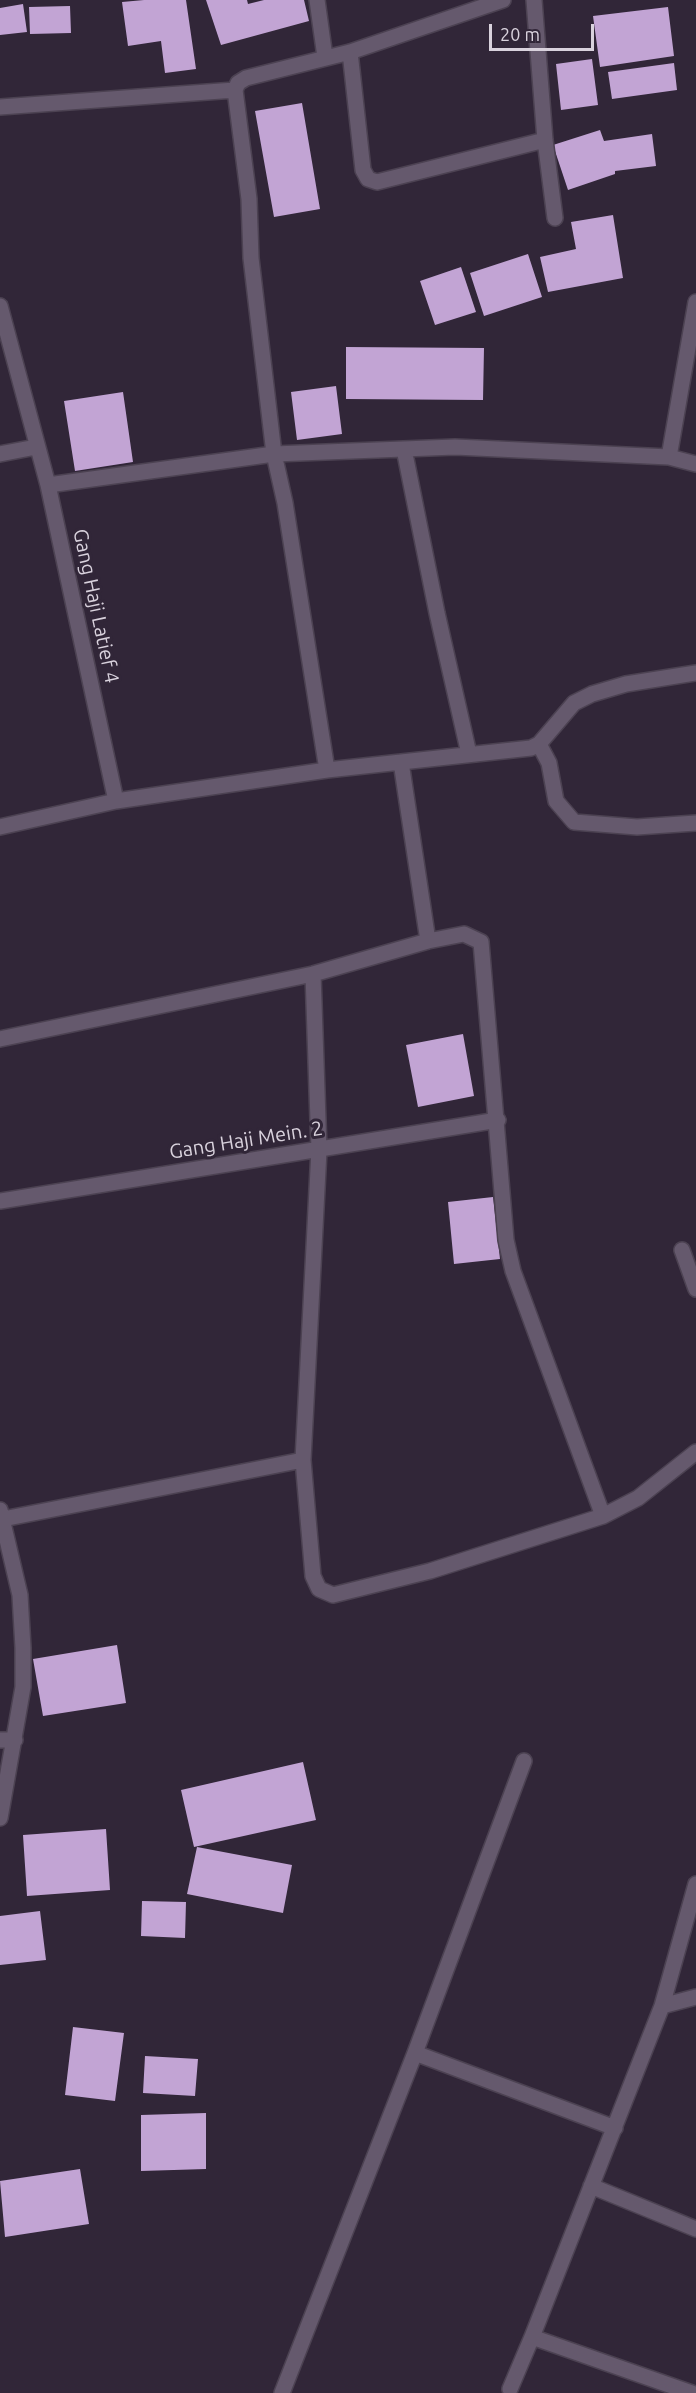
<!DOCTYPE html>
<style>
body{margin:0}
#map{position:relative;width:696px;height:2393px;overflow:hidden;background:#312638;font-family:Ubuntu,sans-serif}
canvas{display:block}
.scale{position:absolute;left:489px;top:24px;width:105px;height:27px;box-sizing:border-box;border:3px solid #d9d2dd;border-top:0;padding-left:8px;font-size:18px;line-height:21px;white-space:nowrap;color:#d9d2dd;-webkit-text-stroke:4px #312638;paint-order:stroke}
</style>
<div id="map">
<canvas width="696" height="2393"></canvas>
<div class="scale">20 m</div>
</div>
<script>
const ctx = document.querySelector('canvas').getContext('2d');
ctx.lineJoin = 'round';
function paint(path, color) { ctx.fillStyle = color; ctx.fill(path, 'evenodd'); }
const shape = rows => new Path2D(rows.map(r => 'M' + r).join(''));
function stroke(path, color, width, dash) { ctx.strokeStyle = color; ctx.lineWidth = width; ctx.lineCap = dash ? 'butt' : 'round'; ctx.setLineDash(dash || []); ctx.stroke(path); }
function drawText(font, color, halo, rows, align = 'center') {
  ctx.font = font + ' Ubuntu,sans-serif'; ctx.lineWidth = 6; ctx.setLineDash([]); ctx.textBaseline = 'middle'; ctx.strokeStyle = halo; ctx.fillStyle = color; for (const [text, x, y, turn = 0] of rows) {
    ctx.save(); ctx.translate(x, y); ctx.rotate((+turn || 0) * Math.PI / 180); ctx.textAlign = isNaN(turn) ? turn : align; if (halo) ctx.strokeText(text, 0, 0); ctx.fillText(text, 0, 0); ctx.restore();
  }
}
paint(shape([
 [144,0,186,0,196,69,165,73,161,41,128,46,122,2],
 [206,0,247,0,248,4,264,0,304,0,309,21,221,45],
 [23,4,27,32,0,35,0,8],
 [70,6,71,33,30,34,29,7],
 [668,7,674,56,600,67,593,16],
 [592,59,598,105,561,110,556,64],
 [674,63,677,90,612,99,608,72],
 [302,103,320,209,274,217,255,111],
 [600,130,604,141,652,134,656,166,615,171,615,174,568,190,553,145],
 [613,215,623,278,548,292,540,257,576,249,571,222],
 [528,254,542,297,484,316,470,273],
 [461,267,476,312,435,325,420,281],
 [346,347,484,348,483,400,346,399],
 [336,386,342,434,297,440,291,392],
 [123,392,133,462,75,471,64,401],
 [463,1034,474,1096,418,1107,406,1045],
 [493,1197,500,1259,454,1264,448,1202],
 [117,1645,126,1703,43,1716,33,1659],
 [303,1762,316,1820,194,1847,181,1790],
 [106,1829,110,1890,27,1896,23,1835],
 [197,1847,292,1865,283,1913,187,1894],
 [142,1901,186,1902,185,1938,141,1936],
 [40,1911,46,1960,0,1965,0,1916],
 [73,2027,124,2033,115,2101,65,2095],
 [145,2056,198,2059,195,2096,143,2093],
 [206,2113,206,2169,141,2171,141,2115],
 [80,2169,89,2224,5,2237,0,2181]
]), '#c2a4d4');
const street = shape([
 [317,0,325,57],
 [534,0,545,140,555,218],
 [350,52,363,170,368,179,377,182,545,140],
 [0,107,235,90],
 [0,306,48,485,116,801],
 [404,449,437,613,469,754],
 [0,454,36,447],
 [669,457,696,464],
 [48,485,274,454,455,447,669,457,696,302],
 [539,744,549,763,556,801,574,822,637,827,696,823],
 [327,770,285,503,274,454,251,258,249,199,235,90,238,83,246,78,350,52,503,0],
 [0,827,116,801,327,770,531,748,539,744,574,703,592,694,626,684,696,673],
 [428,941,464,934,481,942,506,1240,513,1271,603,1516],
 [313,974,319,1150,303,1460,313,1576,319,1589,333,1595,430,1571,603,1516,638,1498,696,1452],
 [0,1039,313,974,428,941,401,762],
 [0,1201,498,1120],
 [682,1250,696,1289],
 [0,1510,20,1595,23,1648,23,1687,0,1818],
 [3,1519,303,1460],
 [0,1740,15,1740],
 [662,2006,696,1997],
 [415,2053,615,2128],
 [591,2186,696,2229],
 [510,2389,532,2337],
 [282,2393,415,2053,524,1761],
 [692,2393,532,2337,662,2006,696,1884]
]);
stroke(street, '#4c4252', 18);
stroke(street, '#65596d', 15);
drawText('20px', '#d9d2dd', '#312638', [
 ["Gang Haji Latief 4",96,606,78],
 ["Gang Haji Mein. 2",246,1140,-9]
]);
</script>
